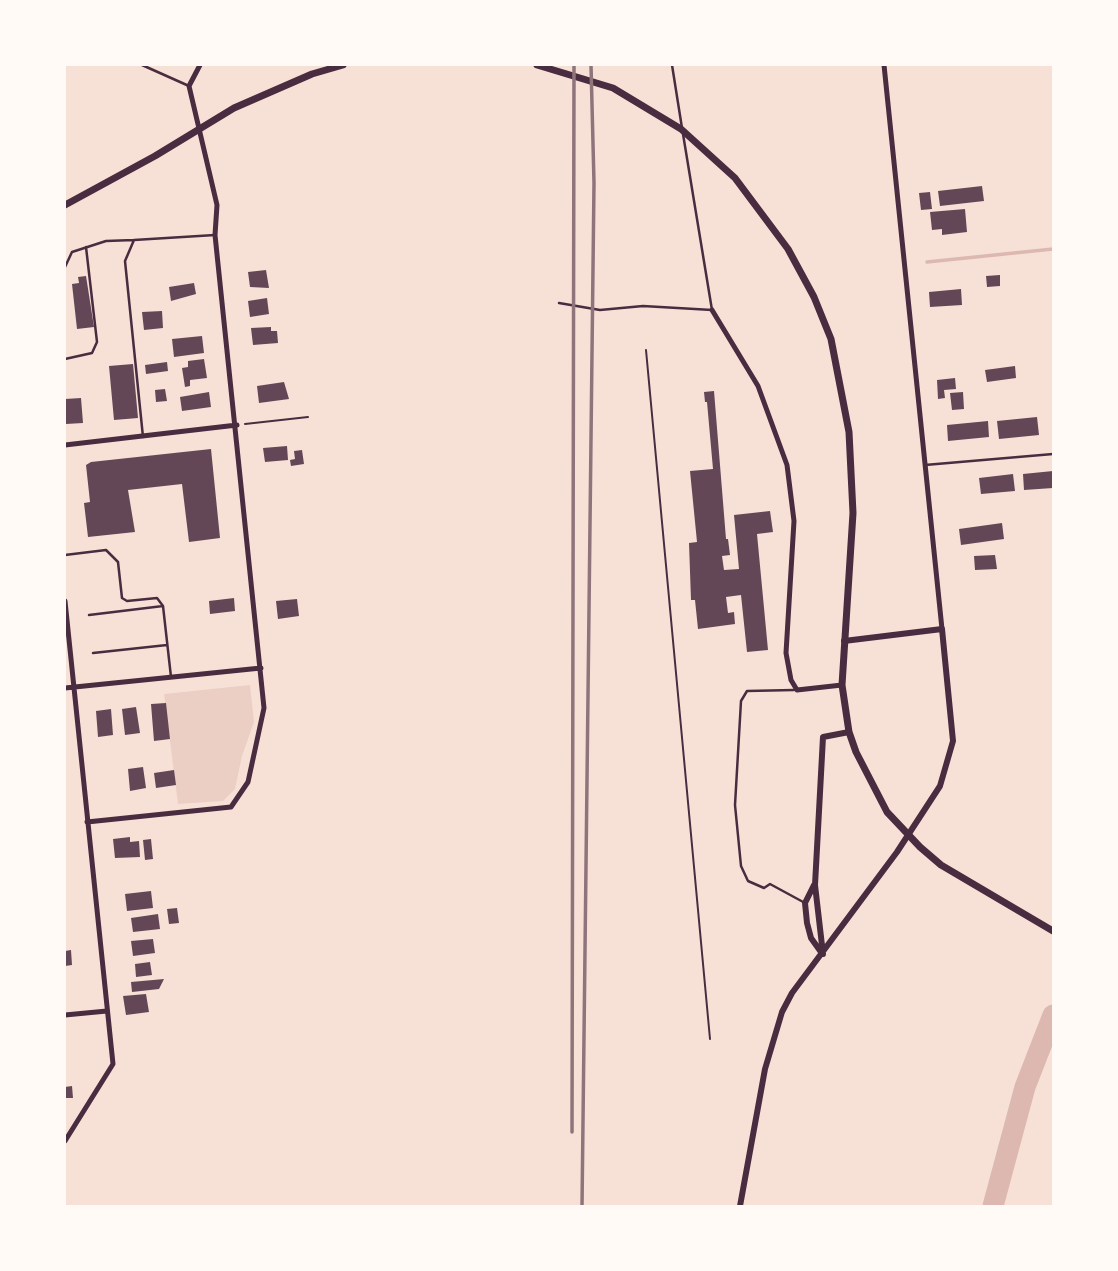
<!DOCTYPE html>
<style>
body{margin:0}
#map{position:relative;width:1118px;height:1271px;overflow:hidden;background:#f7e1d7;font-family:Montserrat,sans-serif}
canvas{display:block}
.frame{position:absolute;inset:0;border:66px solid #fffaf5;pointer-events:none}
</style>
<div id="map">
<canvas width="1118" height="1271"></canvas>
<div class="frame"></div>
</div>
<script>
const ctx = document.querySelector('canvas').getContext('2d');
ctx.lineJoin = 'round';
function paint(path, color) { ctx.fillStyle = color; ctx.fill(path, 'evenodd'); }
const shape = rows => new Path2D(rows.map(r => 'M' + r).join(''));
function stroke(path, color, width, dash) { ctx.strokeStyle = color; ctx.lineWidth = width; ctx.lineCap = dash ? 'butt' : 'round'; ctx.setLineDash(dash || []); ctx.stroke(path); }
paint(shape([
 [250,685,254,722,242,756,235,789,223,801,178,804,164,694]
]), '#ebcfc5');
stroke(shape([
 [927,262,1053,249]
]), '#dcb8b0', 3.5);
stroke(shape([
 [993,1206,1025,1087,1053,1015]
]), '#dcb8b0', 21);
paint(shape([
 [982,186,984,201,940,206,938,191],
 [930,192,932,209,921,210,919,193],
 [965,209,967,232,942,235,942,229,932,230,930,212],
 [266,270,269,288,250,287,248,272],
 [1000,275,1000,286,987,287,986,276],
 [86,276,94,327,77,329,72,284,79,283,78,277],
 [194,283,196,294,171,301,169,287],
 [961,289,962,305,930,307,929,292],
 [267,298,269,314,250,317,248,301],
 [162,311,163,328,144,330,142,312],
 [271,327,271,331,277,331,278,343,253,345,251,328],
 [202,336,204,353,174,357,172,339],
 [204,359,207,378,190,380,190,386,185,387,182,368,188,367,188,361],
 [167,362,168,371,146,374,145,365],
 [133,364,138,418,114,420,109,366],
 [1015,366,1016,378,987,382,985,370],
 [955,378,956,389,944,390,945,398,938,399,937,380],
 [284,382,289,399,259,403,257,386],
 [165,389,167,401,156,402,155,390],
 [714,391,726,539,728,539,730,555,722,556,724,570,739,569,734,515,770,511,773,532,757,534,768,650,747,652,741,595,726,597,728,613,734,612,735,624,698,629,695,600,691,600,689,543,697,542,690,471,713,469,707,402,705,402,704,392],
 [209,392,211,407,182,411,180,397],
 [963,392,964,409,952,410,950,393],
 [81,398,83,423,66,424,65,399],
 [1037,417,1039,435,999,439,997,421],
 [988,421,989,437,948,441,947,425],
 [287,446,288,460,265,462,263,448],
 [211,449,220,538,189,542,182,484,128,490,135,532,88,537,84,503,90,502,86,465,91,462],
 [302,450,304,464,291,466,290,460,295,459,294,451],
 [1053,471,1053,488,1024,490,1023,474],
 [1013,474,1015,491,981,494,979,478],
 [1002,523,1004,539,961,545,959,529],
 [995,555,997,569,975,570,974,556],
 [234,598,235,611,210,614,209,601],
 [297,599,299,616,278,619,276,601],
 [166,703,170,739,154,741,151,704],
 [136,707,140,733,125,735,122,709],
 [111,709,113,735,98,737,96,711],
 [143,767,146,788,130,791,128,769],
 [174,770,176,785,156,788,154,773],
 [130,837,130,842,139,841,140,857,115,858,113,839],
 [151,839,153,859,145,860,143,840],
 [151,891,153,908,127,911,125,894],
 [177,908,179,923,169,924,167,909],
 [158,914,160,929,133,932,131,918],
 [153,939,155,953,133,956,131,941],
 [71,950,72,965,65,966,65,951],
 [150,962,152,975,136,977,135,964],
 [164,979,159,989,132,992,131,982],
 [146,994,149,1012,126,1015,123,996],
 [72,1086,73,1098,65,1098,65,1087]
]), '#644757');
stroke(shape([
 [646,350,710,1039],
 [245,424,308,417]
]), '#4a2c40', 2);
stroke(shape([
 [142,65,189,86],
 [672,65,682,128],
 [65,267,72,252,106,241,134,240],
 [559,303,600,310,643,306,712,310,683,134],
 [65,359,92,353,97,342,86,247],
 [143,437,125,261,134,240,215,235],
 [925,465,1053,454],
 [65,555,106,550,118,562,122,598,127,601,157,598,163,606,171,677],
 [89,615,163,606],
 [93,653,167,645],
 [794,690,747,691,741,701,735,805,741,866,748,881,764,888,770,884,805,903]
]), '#4a2c40', 2.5);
stroke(shape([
 [884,65,942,629],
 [712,310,758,386,787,465,794,521,786,653,791,680,797,690,842,685],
 [65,445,237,425],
 [65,601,113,1064,65,1141],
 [65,688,261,668],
 [87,822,231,807,248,782,264,708,215,235,217,205,189,86,200,65],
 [65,1015,107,1011]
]), '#4a2c40', 5);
stroke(shape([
 [814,885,805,903,807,923,811,938,821,952],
 [823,954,815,885,823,737,849,732],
 [740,1206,765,1069,782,1012,792,993,897,852,940,786,953,741,942,629,844,641]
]), '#4a2c40', 6);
stroke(shape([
 [537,65,613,88,681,129,735,178,788,249,814,297,831,339,849,432,853,513,842,685,849,732,856,752,887,812,920,847,941,865,1053,931],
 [65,205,155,156,234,108,312,74,343,65]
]), '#4a2c40', 7);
stroke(shape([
 [572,1132,574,65],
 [582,1206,594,183,591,65]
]), '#8f747c', 3.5);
</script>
